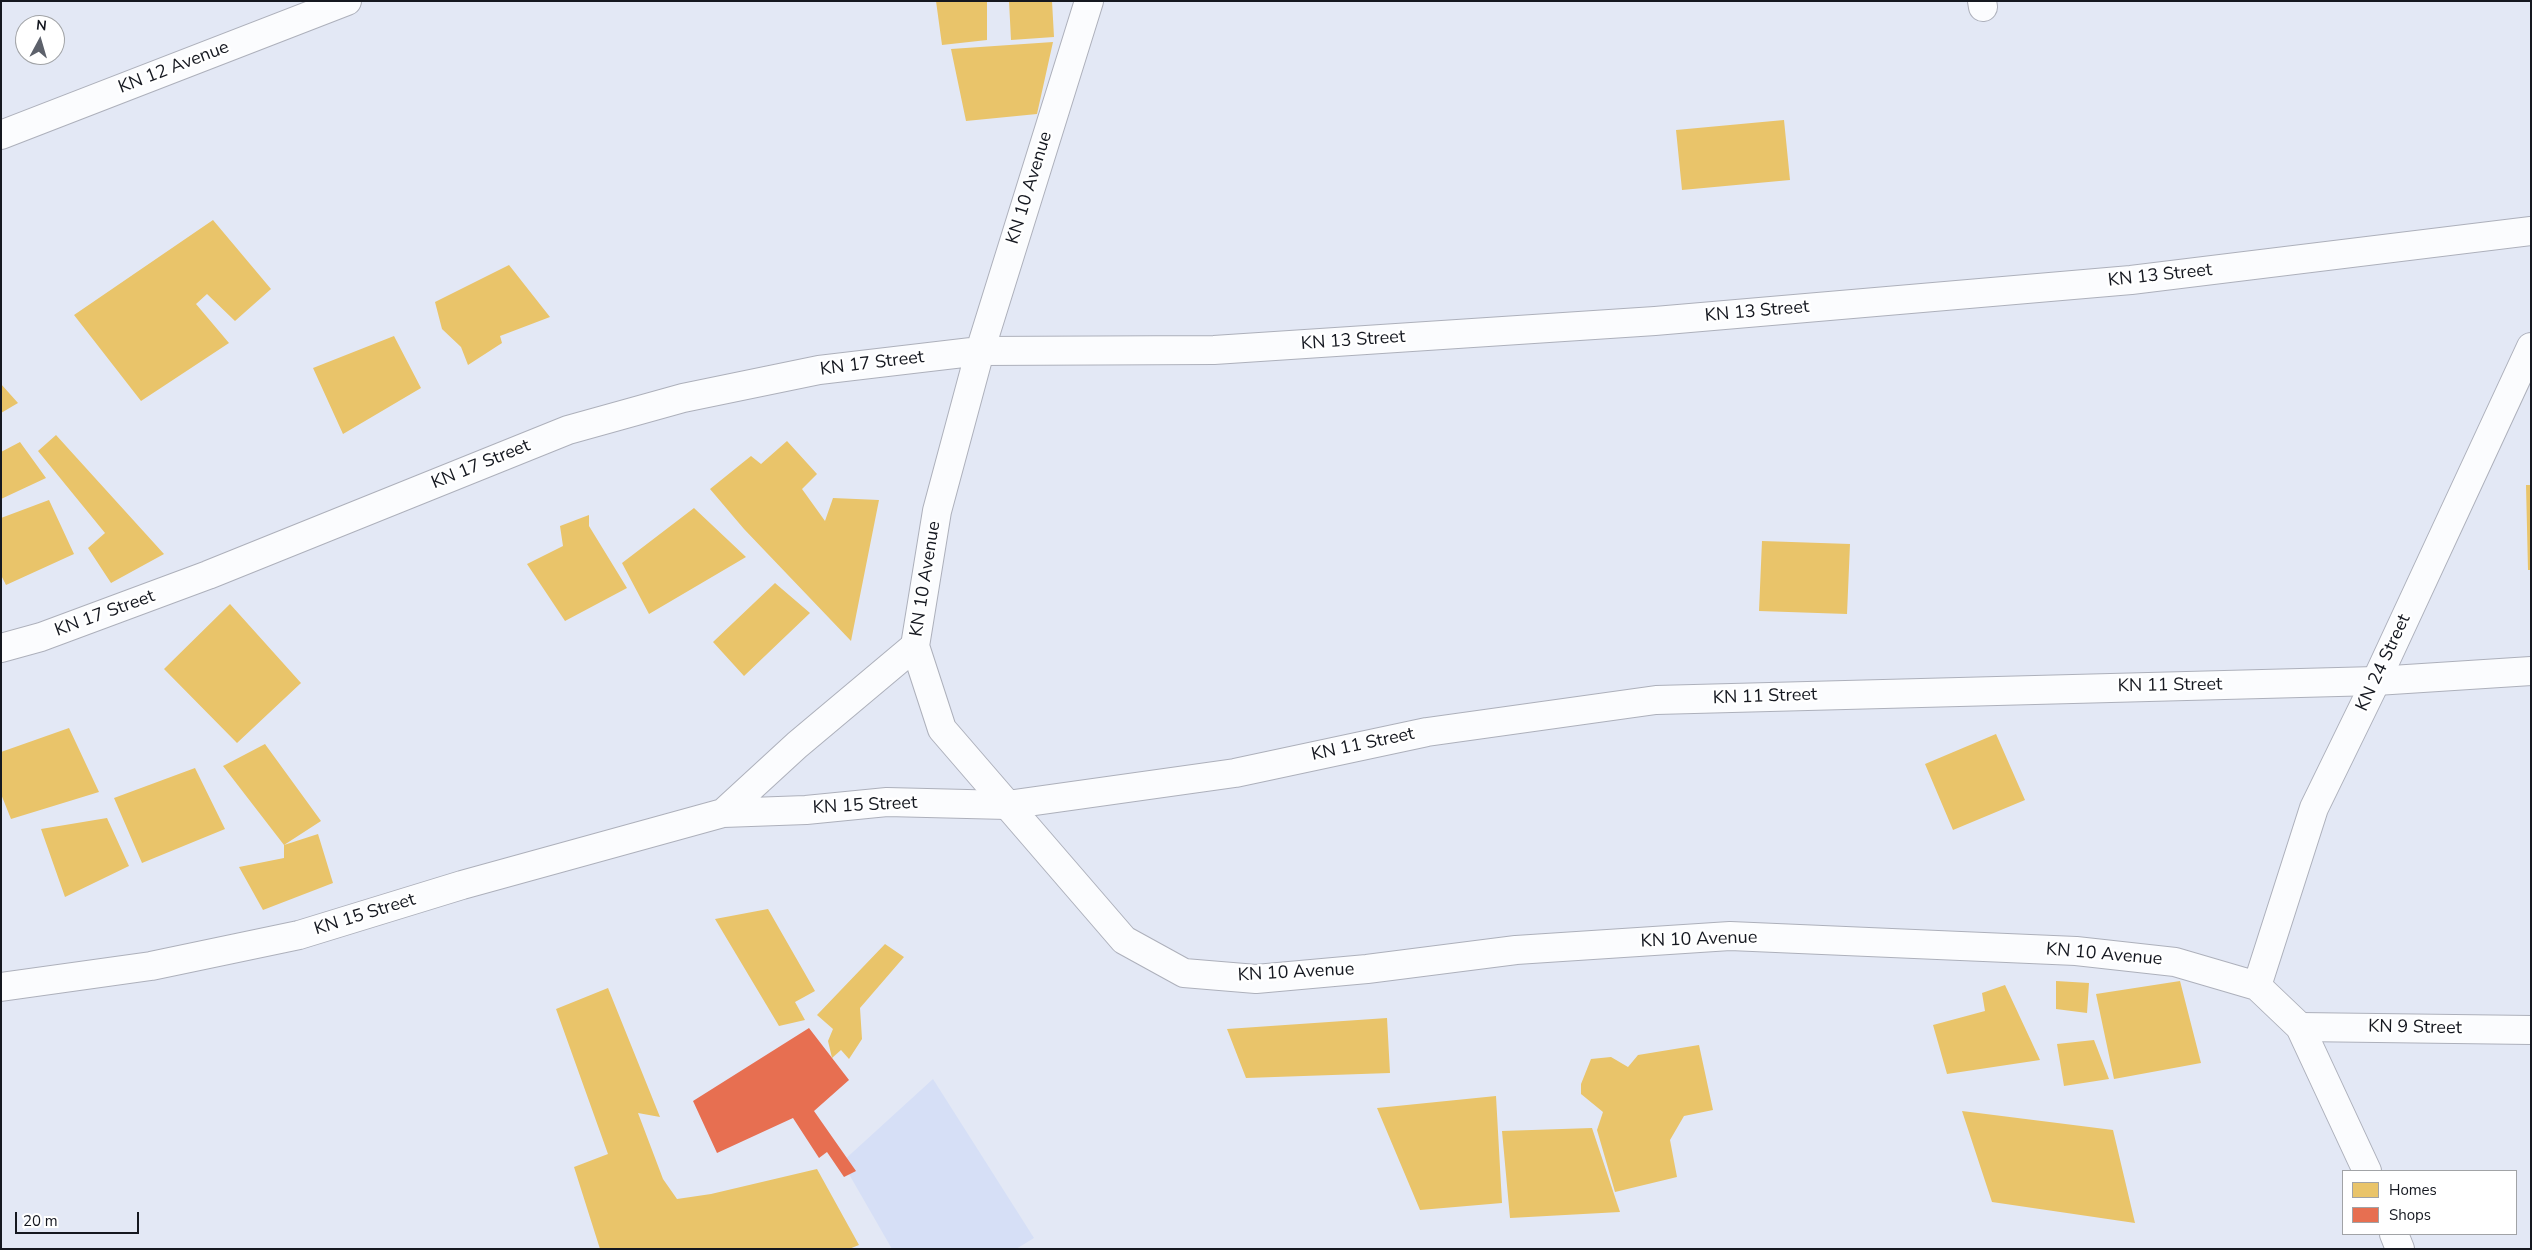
<!DOCTYPE html>
<style>
body{margin:0}
#map{position:relative;width:2532px;height:1250px;overflow:hidden;background:#e3e8f5;font-family:"Nunito Sans",sans-serif}
canvas{display:block}
.frame{position:absolute;inset:0;border:2px solid #151820;pointer-events:none}
.legend{position:absolute;left:2342px;top:1170px;width:175px;height:65px;box-sizing:border-box;background:#fff;border:1px solid #a1a3a6;margin:0;padding:6px 9px;list-style:none;font-size:15px;color:#151820}
.legend li{display:flex;align-items:center;gap:10px;height:25px}
.legend b{width:25px;border:1px solid #a1a3a6}
.north{position:absolute;left:15px;top:15px;width:50px;height:50px;box-sizing:border-box;background:#fff;border:1px solid #a1a3a6;border-radius:50%;rotate:6deg;font-size:14px;font-weight:700;line-height:20px;text-align:center;color:#151820}
.north::after{content:'';display:block;margin:auto;width:18px;height:22px;background:#5d616b;clip-path:polygon(50% 0,100% 100%,50% 72%,0 100%)}
.scale{position:absolute;left:15px;top:1212px;width:124px;height:22px;box-sizing:border-box;border:2px solid #151820;border-top:0;padding-left:6px;font-size:15px;line-height:18px;white-space:nowrap;color:#151820;-webkit-text-stroke:4px #fff;paint-order:stroke}
</style>
<div id="map">
<canvas width="2532" height="1250"></canvas>
<div class="frame"></div>
<ul class="legend">
<li><b style="height:14px;background:#e9c46a"></b>Homes</li>
<li><b style="height:14px;background:#e76f51"></b>Shops</li>
</ul>
<div class="north">N</div>
<div class="scale">20 m</div>
</div>
<script>
const ctx = document.querySelector('canvas').getContext('2d');
ctx.lineJoin = 'round';
function paint(path, color) { ctx.fillStyle = color; ctx.fill(path, 'evenodd'); }
const shape = rows => new Path2D(rows.map(r => 'M' + r).join(''));
function stroke(path, color, width, dash) { ctx.strokeStyle = color; ctx.lineWidth = width; ctx.lineCap = dash ? 'butt' : 'round'; ctx.setLineDash(dash || []); ctx.stroke(path); }
function drawText(font, color, halo, rows, align = 'center') {
  ctx.font = font + ' "Nunito Sans",sans-serif'; ctx.lineWidth = 5; ctx.setLineDash([]); ctx.textBaseline = 'middle'; ctx.strokeStyle = halo; ctx.fillStyle = color; for (const [text, x, y, turn = 0] of rows) {
    ctx.save(); ctx.translate(x, y); ctx.rotate((+turn || 0) * Math.PI / 180); ctx.textAlign = isNaN(turn) ? turn : align; if (halo) ctx.strokeText(text, 0, 0); ctx.fillText(text, 0, 0); ctx.restore();
  }
}
paint(shape([
 [933,1079,1034,1238,1016,1249,892,1249,842,1162]
]), '#d6dff6');
paint(shape([
 [936,1,987,1,987,40,942,45],
 [1009,1,1052,1,1054,37,1011,40],
 [1053,42,1037,114,966,121,951,49],
 [1784,120,1790,180,1682,190,1676,130],
 [213,220,271,289,235,321,207,294,196,304,229,343,141,401,74,315],
 [509,265,550,317,500,336,502,343,468,365,461,347,442,329,435,302],
 [394,336,421,388,343,434,313,368],
 [1,384,18,403,1,413],
 [56,435,164,554,111,583,88,548,105,533,38,451],
 [787,441,817,474,802,489,825,521,833,498,879,500,851,641,744,529,710,489,751,456,761,464],
 [20,442,46,478,1,499,1,452],
 [2526,485,2531,485,2531,570,2528,570],
 [49,500,74,554,6,585,1,575,1,518],
 [694,508,746,557,649,614,622,563],
 [589,515,589,526,627,588,565,621,527,564,563,546,560,526],
 [1762,541,1850,544,1847,614,1759,611],
 [775,583,810,613,744,676,713,642],
 [230,604,301,683,237,743,164,669],
 [69,728,99,792,11,819,1,794,1,752],
 [1996,734,2025,800,1953,830,1925,764],
 [265,744,321,821,284,845,223,766],
 [195,768,225,829,142,863,114,798],
 [107,818,129,866,65,897,41,829],
 [318,834,333,883,263,910,239,867,284,858,284,845],
 [768,909,815,991,795,1002,805,1020,779,1026,715,919],
 [885,944,904,957,860,1008,862,1039,849,1059,841,1050,832,1058,828,1041,833,1029,817,1015],
 [2056,981,2089,983,2087,1013,2056,1009],
 [2180,981,2201,1063,2114,1079,2096,994],
 [2005,985,2040,1060,1947,1074,1933,1025,1985,1011,1982,993],
 [608,988,660,1117,638,1113,663,1179,677,1199,711,1194,817,1169,859,1245,849,1249,600,1249,574,1167,608,1154,556,1009],
 [1387,1018,1390,1073,1246,1078,1227,1029],
 [2094,1040,2109,1079,2064,1086,2057,1044],
 [1699,1045,1713,1110,1684,1116,1670,1140,1677,1177,1615,1192,1597,1130,1603,1112,1581,1094,1581,1084,1591,1059,1611,1057,1628,1067,1638,1055],
 [1496,1096,1502,1203,1420,1210,1377,1108],
 [1962,1111,2113,1130,2135,1223,1992,1202],
 [1592,1128,1620,1212,1510,1218,1502,1131]
]), '#e9c46a');
paint(shape([
 [809,1028,849,1080,814,1111,856,1171,844,1177,827,1152,819,1158,793,1118,717,1153,693,1101]
]), '#e76f51');
const minor = shape([
 [1982,1,1983,7],
 [1,135,347,1],
 [723,813,797,745,915,646],
 [2257,986,2314,808,2376,681,2531,347],
 [1,987,151,966,299,935,462,885,723,813,806,810,887,802,1007,805],
 [2300,1027,2531,1030]
]);
const tertiary = shape([
 [1089,1,980,351,937,511,915,646,942,729,1124,940,1184,973,1256,979,1367,969,1516,950,1730,936,2076,951,2175,962,2257,986,2300,1027,2367,1171],
 [1,648,41,637,208,575,568,430,683,398,819,370,980,351,1214,350,1655,321,2131,280,2531,231],
 [1007,805,1235,773,1427,732,1656,700,2376,681,2531,671],
 [2394,1234,2400,1249]
]);
stroke(minor, '#adb0bb', 30);
stroke(tertiary, '#adb0bb', 30);
stroke(minor, '#fbfcfe', 28);
stroke(tertiary, '#fbfcfe', 28);
drawText('18px', '#151820', '#fff', [
 ["KN 12 Avenue",174,68,-21],
 ["KN 10 Avenue",1030,188,-73],
 ["KN 13 Street",2160,276,-6],
 ["KN 13 Street",1757,312,-5],
 ["KN 13 Street",1353,341,-4],
 ["KN 17 Street",872,364,-7],
 ["KN 17 Street",481,465,-22],
 ["KN 10 Avenue",926,579,-81],
 ["KN 17 Street",105,614,-20],
 ["KN 24 Street",2384,663,-65],
 ["KN 11 Street",2170,686,-1],
 ["KN 11 Street",1765,697,-2],
 ["KN 11 Street",1363,745,-12],
 ["KN 15 Street",865,806,-3],
 ["KN 15 Street",365,915,-17],
 ["KN 10 Avenue",1699,940,-2],
 ["KN 10 Avenue",2104,955,5],
 ["KN 10 Avenue",1296,973,-3],
 ["KN 9 Street",2415,1028,1]
]);
</script>
